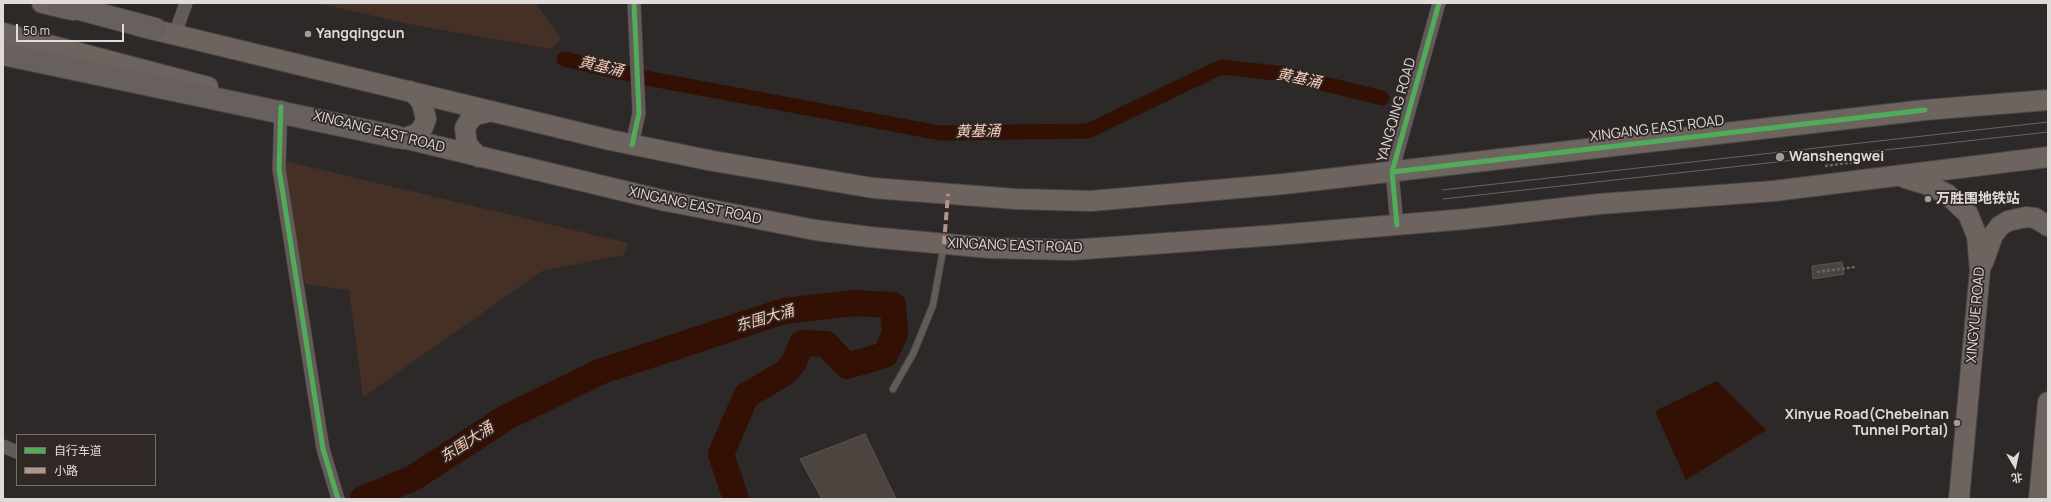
<!DOCTYPE html>
<meta charset="utf-8">
<style>
body{margin:0}
#map{position:relative;width:2051px;height:502px;overflow:hidden;background:#2d2928;font-family:Manrope,"Noto Sans SC",sans-serif}
canvas{display:block}
.frame{position:absolute;inset:0;border:4px solid #e0dbd8;pointer-events:none}
.legend{position:absolute;left:16px;top:434px;width:140px;height:52px;box-sizing:border-box;background:#302825;border:1px solid #76706d;margin:0;padding:5px 7px;list-style:none;font-size:12px;color:#e0dbd8}
.legend li{display:flex;align-items:center;gap:8px;height:20px}
.legend b{width:20px;border:1px solid #76706d}
.north{position:absolute;left:1995px;top:446px;width:40px;height:40px;-webkit-text-stroke:3px #302825;paint-order:stroke;rotate:171deg;font-size:11px;font-weight:700;line-height:16px;text-align:center;color:#e0dbd8}
.north::after{content:'';display:block;margin:auto;width:14px;height:18px;background:#e0dbd8;clip-path:polygon(50% 0,100% 100%,50% 72%,0 100%)}
.scale{position:absolute;left:16px;top:24px;width:108px;height:18px;box-sizing:border-box;border:2px solid #e0dbd8;border-top:0;padding-left:5px;font-size:12px;line-height:14px;white-space:nowrap;color:#e0dbd8;-webkit-text-stroke:3px #302825;paint-order:stroke}
</style>
<div id="map">
<canvas width="2051" height="502"></canvas>
<div class="frame"></div>
<ul class="legend">
<li><b style="height:5px;background:#51ab58"></b>自行车道</li>
<li><b style="height:5px;background:#b2968c"></b>小路</li>
</ul>
<div class="north">北</div>
<div class="scale">50 m</div>
</div>
<script>
const ctx = document.querySelector('canvas').getContext('2d');
ctx.lineJoin = 'round';
function paint(path, color) { ctx.fillStyle = color; ctx.fill(path, 'evenodd'); }
const shape = rows => new Path2D(rows.map(r => 'M' + r).join(''));
function stroke(path, color, width, dash) { ctx.strokeStyle = color; ctx.lineWidth = width; ctx.lineCap = dash ? 'butt' : 'round'; ctx.setLineDash(dash || []); ctx.stroke(path); }
function drawText(font, color, halo, rows, align = 'center') {
  ctx.font = font + ' Manrope,"Noto Sans SC",sans-serif'; ctx.lineWidth = 3.5; ctx.setLineDash([]); ctx.textBaseline = 'middle'; ctx.strokeStyle = halo; ctx.fillStyle = color; for (const [text, x, y, turn = 0] of rows) {
    ctx.save(); ctx.translate(x, y); ctx.rotate((+turn || 0) * Math.PI / 180); ctx.textAlign = isNaN(turn) ? turn : align; if (halo) ctx.strokeText(text, 0, 0); ctx.fillText(text, 0, 0); ctx.restore();
  }
}
paint(shape([
 [316,3,535,3,561,38,551,49,414,25],
 [281,160,628,243,624,255,542,271,363,397,349,290,305,284]
]), '#453025');
paint(shape([
 [1717,381,1766,430,1686,480,1655,411]
]), '#321004');
stroke(shape([
 [564,59,646,78,940,133,1088,131,1221,67,1285,74,1382,98]
]), '#321004', 15);
stroke(shape([
 [363,499,413,478,507,417,602,371,784,311,854,303,893,305,895,334,885,355,847,366,826,344,802,343,794,362,786,372,746,396,721,454,736,499]
]), '#321004', 26);
const building = shape([
 [1842,262,1844,274,1813,279,1812,266,1842,262],
 [865,434,896,499,822,499,800,459,865,434]
]);
paint(building, '#4d443f');
stroke(building, '#595654', 1);
const lane = shape([
 [893,389,913,354,933,305,944,245]
]);
const street = shape([
 [175,34,186,3],
 [281,107,279,169,323,449,338,499],
 [632,145,639,113,634,3],
 [1397,225,1392,172,1439,3],
 [3,446,17,452]
]);
const primary = shape([
 [42,3,73,10],
 [139,26,610,140,713,161,873,188,1016,199,1091,201,1284,184,1925,110,2048,100],
 [3,33,208,87],
 [382,133,666,201,815,230,870,237,990,248,1071,250,1277,235,1466,219,1599,204,1774,191,2048,157],
 [403,139,418,133,423,127,426,119,422,103,417,96,410,91],
 [479,157,467,145,465,128,469,121,475,115,492,111],
 [1905,178,1928,185,1947,194,1968,214,1977,236,1980,270,1959,499],
 [1983,263,1993,235,2000,226,2008,221,2026,217,2035,218,2048,226],
 [2039,499,2048,402]
]);
const highway = shape([
 [57,3,155,29],
 [3,54,397,137]
]);
stroke(lane, '#494645', 8);
stroke(street, '#494645', 14);
stroke(primary, '#494645', 22);
stroke(highway, '#494645', 24);
stroke(shape([
 [1825,166,1855,162],
 [1817,272,1855,267]
]), '#696463', 2.5, [3, 2]);
stroke(lane, '#625b58', 6);
stroke(street, '#625b58', 13);
stroke(primary, '#6d6460', 20);
stroke(highway, '#68605e', 22);
stroke(shape([
 [1442,190,2048,122],
 [1443,199,2048,132]
]), '#696564', 1);
stroke(shape([
 [944,244,948,194]
]), '#b2968c', 4, [8, 4]);
stroke(shape([
 [281,107,279,169,323,449,338,499],
 [632,145,639,113,634,3],
 [1392,172,1925,110],
 [1397,225,1392,172,1439,3]
]), '#51ab58', 5);
for (const [x, y, r, color] of [
 [308,34,4,"#a19d9a"],
 [1780,157,5,"#a19d9a"],
 [1928,199,4,"#a19d9a"],
 [1957,423,4,"#a19d9a"]
]) { const dot = new Path2D(); dot.arc(x, y, r, 0, 2 * Math.PI); ctx.fillStyle = color; ctx.fill(dot); stroke(dot, '#302825', 1.5); }
drawText('bold 14px', '#e0dbd8', '#302825', [
 ["Yangqingcun",316,34],
 ["Wanshengwei",1789,157],
 ["万胜围地铁站",1936,199],
 ["Xinyue Road(Chebeinan",1949,415,"right"],
 ["Tunnel Portal)",1949,431,"right"]
], 'left');
drawText('14px', '#e0dbd8', '#302825', [
 ["YANGQING ROAD",1397,110,-74],
 ["XINGANG EAST ROAD",1657,129,-7],
 ["XINGANG EAST ROAD",379,132,14],
 ["XINGANG EAST ROAD",695,206,12],
 ["XINGANG EAST ROAD",1015,246,2],
 ["XINGYUE ROAD",1976,315,-85]
]);
drawText('italic 15px', '#f6cab6', '#302825', [
 ["黄基涌",601,67,13],
 ["黄基涌",1299,79,12],
 ["黄基涌",978,132,-1],
 ["东围大涌",765,319,-16],
 ["东围大涌",467,443,-33]
]);
</script>
